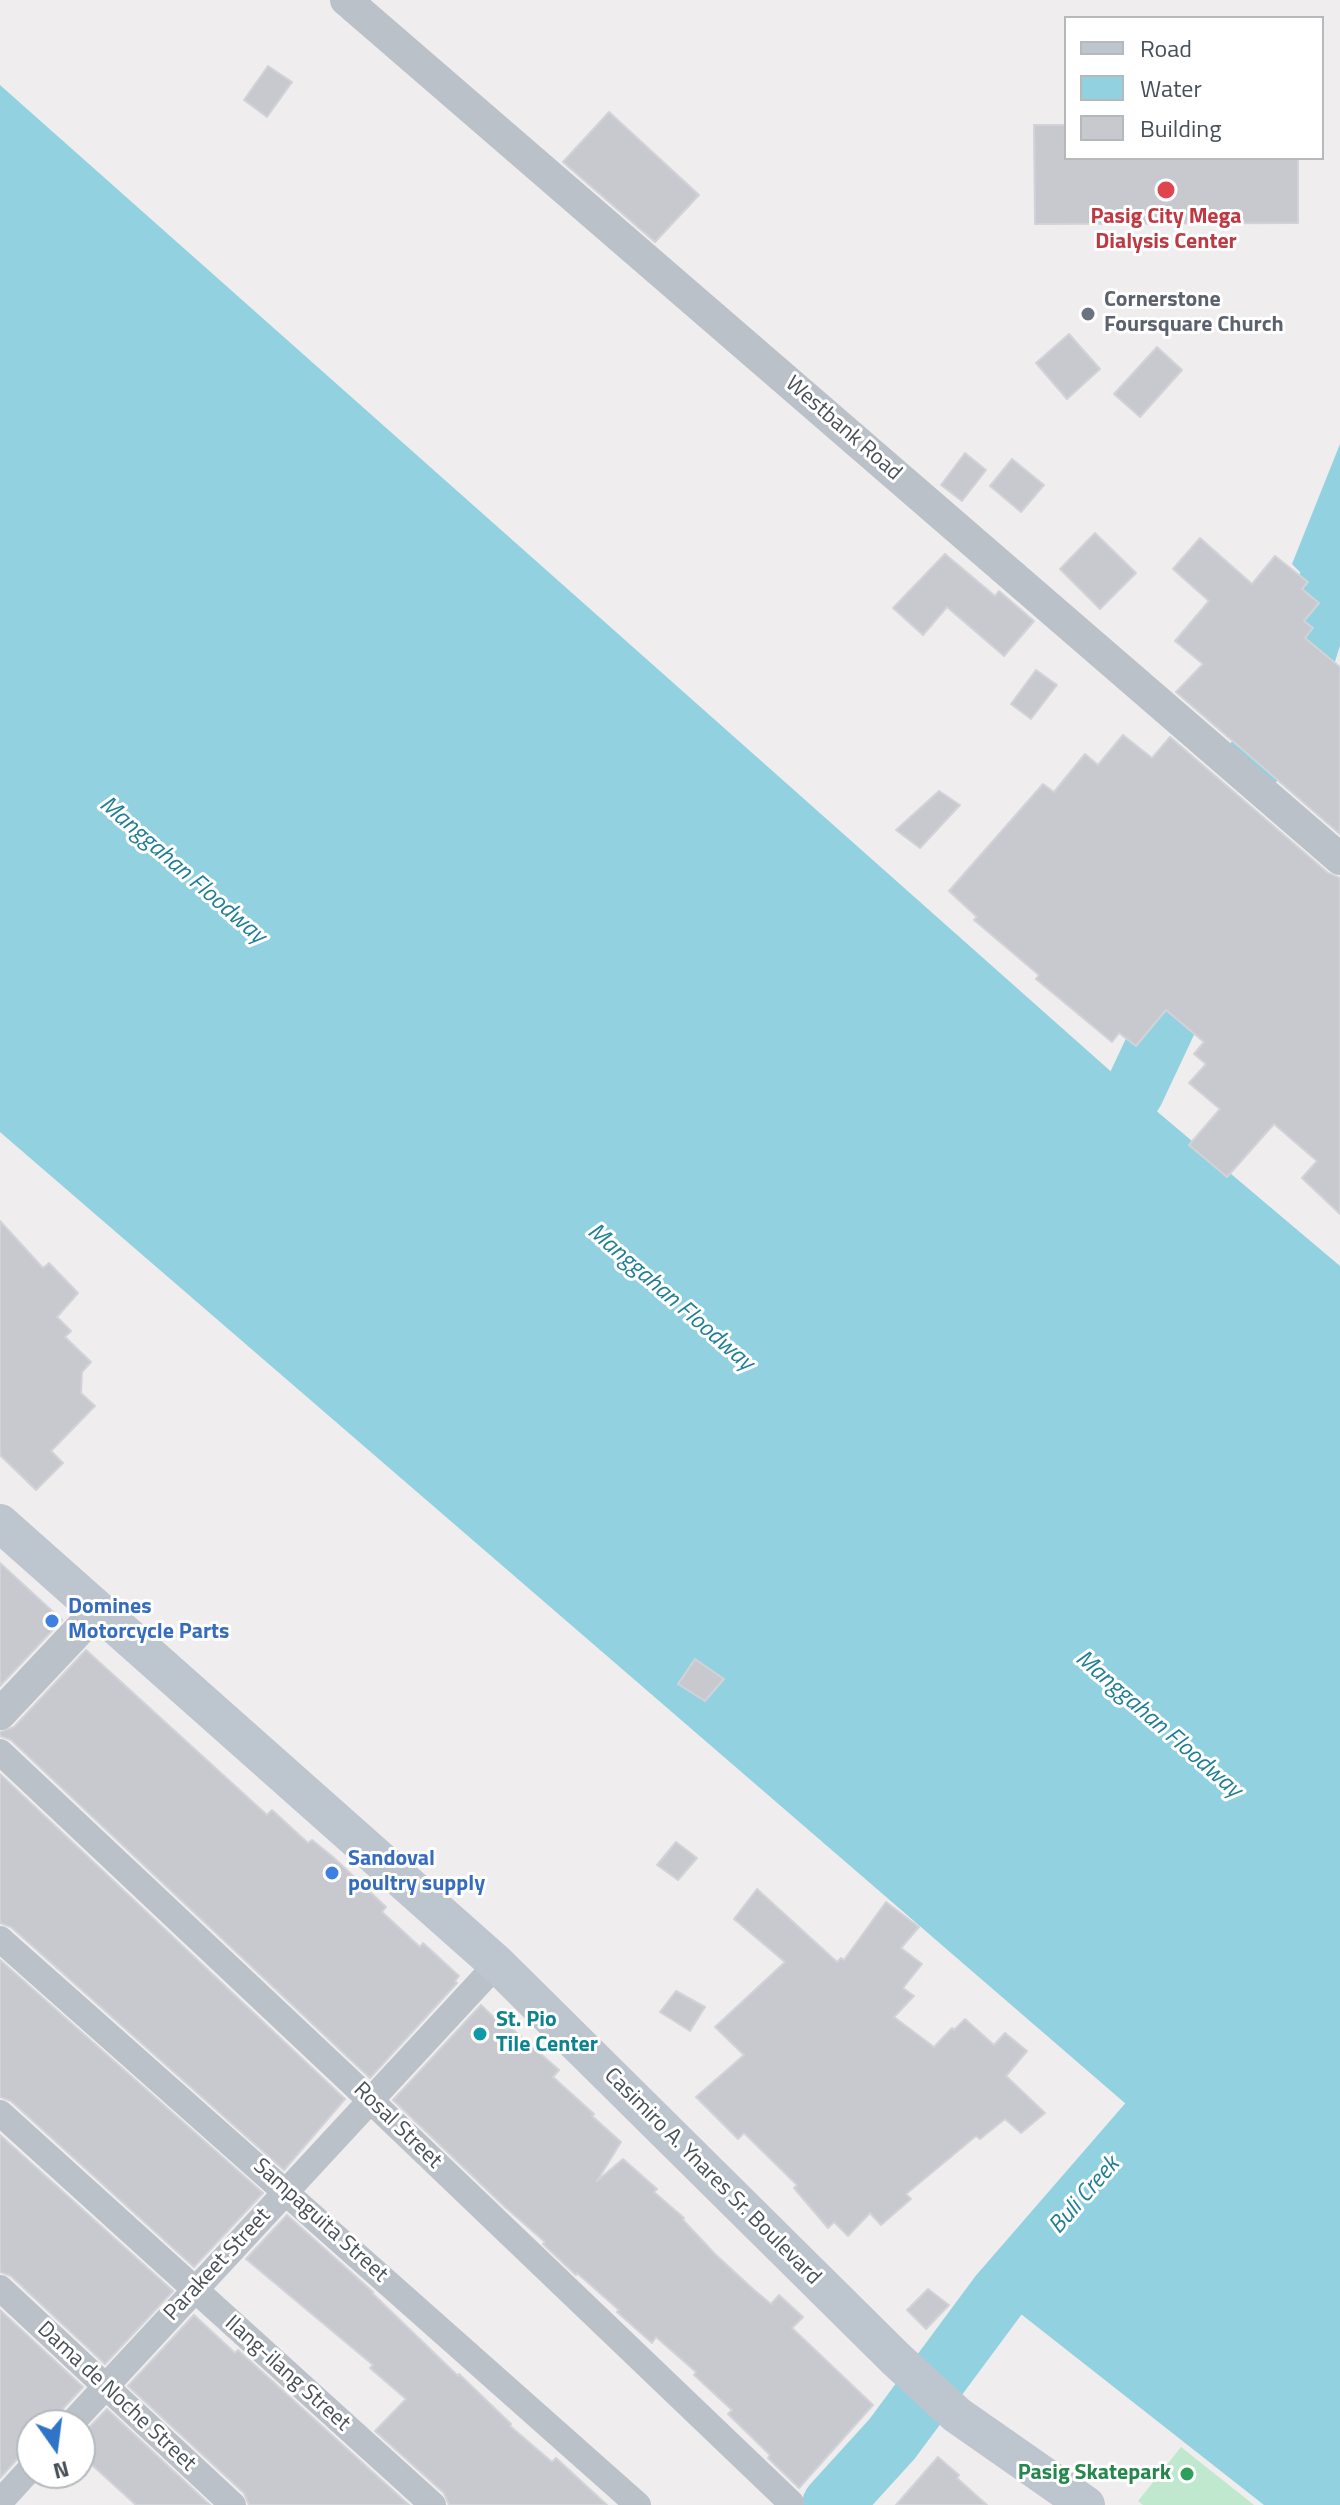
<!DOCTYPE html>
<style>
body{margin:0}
#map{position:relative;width:1340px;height:2505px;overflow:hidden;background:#efeded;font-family:"Titillium Web",sans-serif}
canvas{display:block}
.legend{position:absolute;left:1064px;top:16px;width:260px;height:144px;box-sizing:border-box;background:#fff;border:2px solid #b5b9bc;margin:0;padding:10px 14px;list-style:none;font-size:24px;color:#475058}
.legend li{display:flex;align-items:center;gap:16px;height:40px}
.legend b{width:40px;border:2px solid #b5b9bc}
.north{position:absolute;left:16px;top:2409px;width:80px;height:80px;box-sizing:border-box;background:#fff;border:2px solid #b5b9bc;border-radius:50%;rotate:166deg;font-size:22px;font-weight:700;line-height:32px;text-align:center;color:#475058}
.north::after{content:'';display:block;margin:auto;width:28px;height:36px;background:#2f74c7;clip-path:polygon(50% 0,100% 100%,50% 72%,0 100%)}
</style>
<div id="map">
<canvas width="1340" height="2505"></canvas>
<ul class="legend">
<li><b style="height:10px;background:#bdc5cf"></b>Road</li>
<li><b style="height:22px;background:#92d1e0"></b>Water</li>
<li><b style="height:22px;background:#c7c9cf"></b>Building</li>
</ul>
<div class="north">N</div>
</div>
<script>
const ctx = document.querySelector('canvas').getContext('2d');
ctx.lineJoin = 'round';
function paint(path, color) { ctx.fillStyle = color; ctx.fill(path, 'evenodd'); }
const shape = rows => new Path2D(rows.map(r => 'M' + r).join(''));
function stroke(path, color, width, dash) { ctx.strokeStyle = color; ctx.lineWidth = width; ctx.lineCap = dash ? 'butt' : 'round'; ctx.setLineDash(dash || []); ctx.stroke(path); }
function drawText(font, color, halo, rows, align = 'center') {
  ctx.font = font + ' "Titillium Web",sans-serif'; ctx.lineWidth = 6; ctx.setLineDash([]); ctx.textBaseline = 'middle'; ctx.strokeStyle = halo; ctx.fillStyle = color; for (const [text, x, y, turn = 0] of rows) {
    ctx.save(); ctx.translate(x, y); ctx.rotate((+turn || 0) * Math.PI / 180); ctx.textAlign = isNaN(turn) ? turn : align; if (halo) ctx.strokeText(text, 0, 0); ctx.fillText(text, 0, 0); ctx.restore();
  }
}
paint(shape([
 [1181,2447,1254,2505,1143,2505,1138,2501]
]), '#c0e8cf');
paint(shape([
 [0,85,1134,1092,1340,1266,1340,2505,1264,2505,998,2296,1148,2123,0,1132],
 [1340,444,1340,613,1292,564]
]), '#92d1e0');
stroke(shape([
 [1252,764,1263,752,1267,742,1309,692,1297,682,1340,547],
 [1134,1092,1181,992,1162,968,1178,947],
 [832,2505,892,2439,998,2296,1148,2123,1340,2029]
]), '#92d1e0', 60);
const building = shape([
 [268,66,292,82,267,117,244,100,268,66],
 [609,112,699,195,655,242,563,162,609,112],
 [1034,125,1066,125,1066,158,1298,158,1298,223,1035,224,1034,125],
 [1069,334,1100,369,1067,399,1036,363,1069,334],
 [1157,347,1182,370,1140,417,1114,394,1157,347],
 [965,453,986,470,962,501,941,485,965,453],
 [1012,459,1044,485,1021,512,990,486,1012,459],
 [1095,533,1136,573,1100,609,1060,569,1095,533],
 [1200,538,1252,584,1275,556,1308,582,1302,589,1319,603,1304,621,1313,628,1305,638,1340,667,1340,834,1176,692,1203,664,1175,641,1209,601,1173,569,1200,538],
 [945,554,995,596,999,591,1034,621,1004,656,947,607,923,635,893,608,945,554],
 [1036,670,1057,685,1031,719,1011,704,1036,670],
 [1123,735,1152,758,1170,737,1328,873,1340,878,1340,1214,1302,1178,1317,1161,1274,1124,1227,1177,1189,1145,1220,1109,1189,1083,1206,1064,1194,1054,1204,1042,1166,1010,1136,1046,1119,1033,1112,1042,1036,979,1039,975,974,920,977,917,949,891,1043,784,1054,792,1085,754,1098,765,1123,735],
 [939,791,960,805,920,848,896,830,939,791],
 [0,1221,43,1268,49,1263,78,1293,57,1317,71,1331,65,1337,91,1362,82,1372,81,1393,95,1406,51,1451,63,1463,36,1490,0,1455,0,1221],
 [0,1563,62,1620,0,1686,0,1563],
 [86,1650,267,1815,272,1810,308,1843,312,1840,333,1857,386,1907,382,1912,420,1947,423,1943,459,1976,455,1981,457,1983,370,2078,11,1740,0,1736,0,1732,14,1727,86,1650],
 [695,1659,724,1679,705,1701,678,1684,695,1659],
 [0,1774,345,2099,284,2170,11,1927,0,1923,0,1774],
 [676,1842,697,1858,678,1880,657,1865,676,1842],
 [757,1889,837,1962,841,1958,844,1960,886,1902,919,1927,901,1948,922,1964,903,1988,914,1996,894,2017,934,2047,952,2028,954,2030,965,2019,994,2045,1005,2033,1027,2051,1006,2076,1045,2113,1021,2133,1005,2119,980,2139,976,2136,906,2194,911,2199,881,2225,870,2213,848,2236,834,2222,828,2228,794,2188,797,2185,744,2133,738,2139,696,2097,744,2055,715,2027,785,1962,734,1919,757,1889],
 [0,1960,263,2193,194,2267,11,2101,0,2097,0,1960],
 [676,1991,705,2007,690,2031,660,2012,676,1991],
 [481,2005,507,2030,510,2027,559,2070,553,2077,594,2114,592,2116,621,2142,597,2181,623,2159,657,2189,654,2192,684,2218,683,2220,716,2255,753,2289,771,2304,779,2295,803,2317,792,2328,873,2405,799,2488,768,2458,770,2455,728,2414,732,2410,694,2375,696,2372,656,2337,652,2343,617,2312,619,2310,577,2273,576,2275,543,2244,545,2242,505,2207,393,2100,481,2005],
 [0,2135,173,2291,105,2364,11,2276,0,2272,0,2135],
 [287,2215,373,2292,372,2293,458,2376,459,2374,511,2424,510,2426,552,2462,556,2458,607,2505,449,2505,444,2493,375,2431,406,2399,370,2368,373,2365,246,2259,287,2215],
 [928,2289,949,2305,926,2329,907,2310,928,2289],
 [0,2310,83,2387,58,2414,54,2425,32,2425,32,2451,20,2456,0,2478,0,2310],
 [194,2315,235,2353,238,2350,409,2505,249,2505,244,2493,128,2386,194,2315],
 [107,2409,210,2505,136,2505,80,2454,80,2437,107,2409],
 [938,2457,959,2475,957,2478,987,2505,896,2505,938,2457]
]);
paint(building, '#c7c9cf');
stroke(building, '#d1d3d8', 2);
stroke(shape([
 [0,1752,370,2100,791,2503],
 [0,1939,638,2505],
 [0,2113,433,2505],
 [0,2288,233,2505],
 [70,2425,497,1964],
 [0,2502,32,2467]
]), '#bac1c8', 26);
stroke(shape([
 [346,0,1340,859],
 [0,1714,98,1610]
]), '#bac1c8', 32);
stroke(shape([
 [0,1523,497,1964,896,2359,957,2415,1086,2505]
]), '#bdc5cf', 38);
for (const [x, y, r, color] of [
 [1166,190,10,"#e0444e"],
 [1088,314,8,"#6b7280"],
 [52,1621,8,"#3f7fe0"],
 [332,1873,8,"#3f7fe0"],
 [480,2034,8,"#0f9aa8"],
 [1187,2474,8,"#2e9e5b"]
]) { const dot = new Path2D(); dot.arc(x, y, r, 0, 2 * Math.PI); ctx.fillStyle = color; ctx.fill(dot); stroke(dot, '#fff', 3); }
drawText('bold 22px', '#be3a42', '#fff', [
 ["Pasig City Mega",1166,218],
 ["Dialysis Center",1166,243]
]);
drawText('bold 22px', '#5b616d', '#fff', [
 ["Cornerstone",1104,301],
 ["Foursquare Church",1104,326]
], 'left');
drawText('22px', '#475058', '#fff', [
 ["Westbank Road",843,429,41],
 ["Rosal Street",397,2126,44],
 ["Casimiro A. Ynares Sr. Boulevard",712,2177,45],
 ["Sampaguita Street",320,2221,42],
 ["Parakeet Street",218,2265,-47],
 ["Ilang-ilang Street",287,2374,42],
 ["Dama de Noche Street",116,2397,43]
]);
drawText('bold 22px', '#366cbe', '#fff', [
 ["Domines",68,1608],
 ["Motorcycle Parts",68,1633],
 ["Sandoval",348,1860],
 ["poultry supply",348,1885]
], 'left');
drawText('bold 22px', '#0d838f', '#fff', [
 ["St. Pio",496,2021],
 ["Tile Center",496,2046]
], 'left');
drawText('bold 22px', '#27864d', '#fff', [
 ["Pasig Skatepark",1171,2474]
], 'right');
drawText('italic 24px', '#1d7e95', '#fff', [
 ["Manggahan Floodway",182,871,41],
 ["Manggahan Floodway",670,1298,41],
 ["Manggahan Floodway",1158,1725,41],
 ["Buli Creek",1085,2196,-49]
]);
</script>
